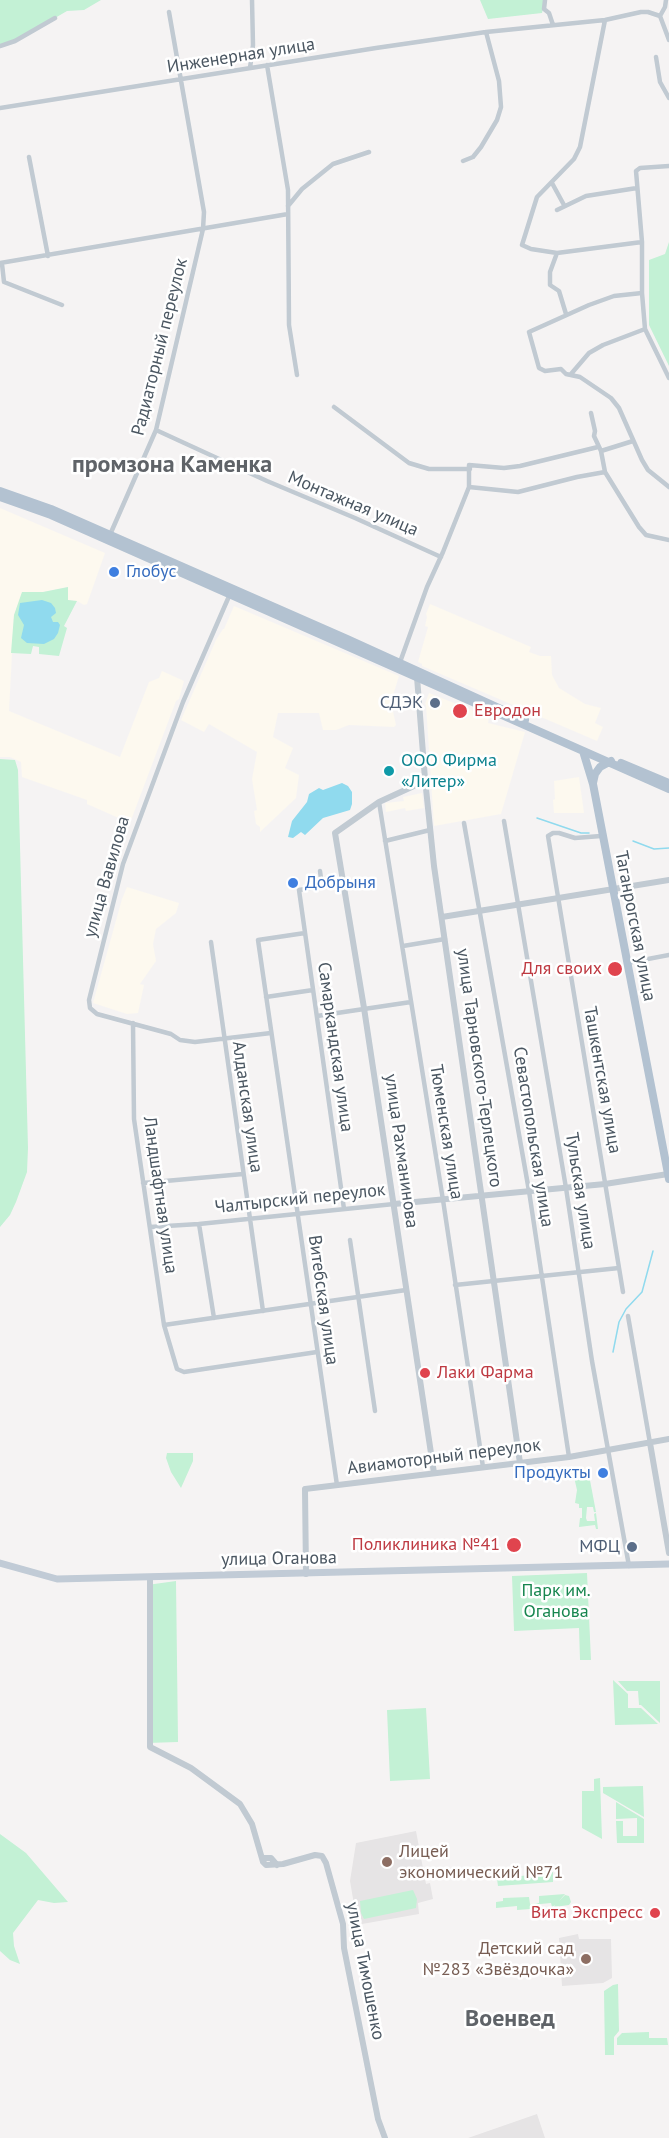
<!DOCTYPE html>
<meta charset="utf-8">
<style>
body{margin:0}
canvas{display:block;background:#f5f3f3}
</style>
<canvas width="669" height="2138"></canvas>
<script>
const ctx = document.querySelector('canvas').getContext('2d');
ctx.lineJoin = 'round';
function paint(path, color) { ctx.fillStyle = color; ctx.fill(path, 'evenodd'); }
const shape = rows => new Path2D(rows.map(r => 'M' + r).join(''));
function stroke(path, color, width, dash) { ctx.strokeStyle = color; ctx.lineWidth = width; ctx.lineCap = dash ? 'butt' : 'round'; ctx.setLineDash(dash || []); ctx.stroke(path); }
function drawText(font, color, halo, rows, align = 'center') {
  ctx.font = font + ' "PT Sans",sans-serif'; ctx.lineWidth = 5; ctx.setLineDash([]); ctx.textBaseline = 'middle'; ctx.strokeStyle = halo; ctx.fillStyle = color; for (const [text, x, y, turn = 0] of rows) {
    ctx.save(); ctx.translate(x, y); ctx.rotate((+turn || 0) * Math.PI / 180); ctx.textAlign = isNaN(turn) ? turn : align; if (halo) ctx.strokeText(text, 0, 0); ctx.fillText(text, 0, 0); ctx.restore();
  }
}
paint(shape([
 [0,508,105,553,87,604,84,605,77,601,67,600,68,587,43,592,22,593,14,615,9,711,120,757,149,682,159,678,162,671,184,681,179,699,176,701,130,823,87,804,87,800,22,777,21,762,10,757,0,757],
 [430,604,531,647,529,652,540,656,551,656,552,675,559,688,585,704,601,708,595,723,603,727,597,741,422,666,422,664,418,662,428,627,425,626,427,617,426,614],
 [234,606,399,676,391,702,396,725,394,727,349,725,336,730,323,730,319,713,278,713,273,737,293,748,285,768,299,775,296,798,260,832,260,827,256,824,254,811,257,810,252,779,257,752,209,724,204,732,181,720,216,640,223,629,224,629],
 [429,693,489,717,488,723,525,732,501,814,434,826,426,705,425,704],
 [579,777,584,813,554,813,553,800,555,799,554,781],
 [422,793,424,808,406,811,405,808,386,812,385,803,404,801,403,797],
 [127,887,179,903,176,913,156,929,153,944,156,961,140,984,144,985,138,1013,127,1014,93,1003,122,899]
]), '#fdf9ef');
paint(shape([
 [416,1831,426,1884,430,1883,433,1899,418,1903,419,1914,362,1924,361,1921,357,1922,350,1881,356,1843],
 [578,1934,579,1939,611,1939,612,1978,603,1983,562,1986,559,1938],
 [537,2114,545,2138,468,2138]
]), '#e6e4e5');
paint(shape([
 [0,0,101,0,84,10,67,11,14,42,0,47],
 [480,0,545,0,542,13,488,19],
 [669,242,669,366,649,325,649,260,665,254],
 [68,587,68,600,77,601,64,626,67,628,59,656,39,654,39,647,33,646,31,654,11,653,14,615,22,592,43,592],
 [0,759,15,760,18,770,28,1148,27,1172,16,1202,10,1215,0,1227],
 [167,1453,193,1453,193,1461,181,1488,171,1472,166,1458],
 [589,1475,596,1512,594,1512,593,1507,587,1507,586,1518,587,1521,595,1521,594,1514,596,1513,598,1529,596,1529,595,1525,579,1527,580,1518,582,1518,582,1508,579,1508,579,1504,575,1503,577,1490,574,1477],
 [587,1573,591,1660,580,1660,579,1628,514,1631,512,1576],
 [176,1581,178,1742,147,1743,147,1585],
 [613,1680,628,1694,628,1708,641,1708,658,1724,615,1725],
 [618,1681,660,1681,660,1723,641,1705,639,1705,638,1691,627,1691],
 [426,1708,430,1779,390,1781,387,1710],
 [600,1778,602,1839,582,1828,582,1791,594,1791,594,1779],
 [643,1786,644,1817,603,1793,603,1787],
 [616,1802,644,1819,644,1843,617,1843,616,1821,623,1821,623,1836,637,1836,637,1818,616,1819],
 [0,1834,26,1853,68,1902,54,1903,38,1900,13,1933,14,1946,20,1964,10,1960,0,1951],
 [553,1872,553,1882,498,1886,497,1879],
 [413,1890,417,1899,416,1908,364,1919,361,1913,360,1901],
 [565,1894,559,1901,565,1895,569,1896,571,1902,569,1905,554,1907,555,1905,552,1907,551,1903,530,1905,530,1909,517,1910,517,1906,496,1908,496,1902,503,1901,503,1898,529,1897,530,1904,539,1903,539,1896],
 [618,1984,619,2031,614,2037,614,2055,605,2055,604,1991,613,1985],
 [649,2032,649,2038,667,2038,668,2045,617,2045,617,2038,622,2033]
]), '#c3f1d5');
paint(shape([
 [42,600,51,603,55,608,56,613,51,617,53,622,58,622,60,625,58,633,54,639,44,644,27,643,21,638,24,625,18,615,20,603],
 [342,783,348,786,352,792,352,804,350,810,323,818,305,835,301,832,293,838,288,837,292,821,307,802,309,794,319,788,323,790]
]), '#90daee');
stroke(shape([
 [537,818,581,833,589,833],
 [633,841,654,849,669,848],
 [613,1352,619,1322,626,1309,642,1292,653,1251]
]), '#90daee', 1.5);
stroke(shape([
 [545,0,544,9,549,13,553,25],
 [660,16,669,40],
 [660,16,665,7,666,0],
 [605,20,580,147,574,159,537,197,522,245,531,249,557,253,642,242],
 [0,46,15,41,55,18],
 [656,57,660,82,669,98],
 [267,65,288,190,289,325,297,375],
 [250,68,253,45,252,0],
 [0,108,376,48,486,32,605,20,641,12,648,12,660,16],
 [29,157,48,256],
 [463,161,473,157,481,147,497,120,501,107,499,81,486,32],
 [669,166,640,168,636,171,642,242,642,293,645,329,669,378],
 [552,183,564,205],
 [288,206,302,189,333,164,369,152],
 [557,210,586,196,637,188],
 [557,253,550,272,550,285,559,291,566,314],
 [0,263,288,214],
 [2,264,4,282,62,305],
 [642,293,614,296,589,305,529,332,539,368,545,371,561,369,566,374,580,377,611,398,619,408,642,460,648,470,669,487],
 [571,374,589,353,603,345,645,329],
 [334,407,409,463,429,469,470,469],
 [591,413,595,431,594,436,601,451,605,472],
 [156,430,267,481,355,518,441,557],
 [601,451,633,441],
 [469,487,518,492,577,477,605,472,639,527,646,535,669,540],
 [109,537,156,430,203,229,204,212,169,12],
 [230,594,183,702,123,864,89,1000,90,1008,97,1014,171,1034,180,1040,195,1042,271,1033],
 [399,665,427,587,443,552,469,487,469,465,504,468,520,466,598,447],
 [379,802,443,1200,483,1467],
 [504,821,566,1188,592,1361,629,1566],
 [464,823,529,1191,569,1457],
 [601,836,575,838,559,833,553,833,548,836,623,1292],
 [385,841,430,830],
 [320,871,322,886],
 [342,883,299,890,344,1209],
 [305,933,258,940,337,1485],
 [211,942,263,1311],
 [403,946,445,939],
 [627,963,669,955],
 [266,997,313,990],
 [317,1016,411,1002],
 [133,1023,134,1119,164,1325,177,1369,184,1372,317,1352],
 [143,1183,243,1174],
 [199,1224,214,1318],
 [150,1227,199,1224,394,1204],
 [350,1240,375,1411],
 [455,1285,619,1268],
 [628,1316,650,1443],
 [164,1325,406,1290]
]), '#c1cad2', 4.5);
stroke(shape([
 [417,677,425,779,434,866,520,1463],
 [425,779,416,785,379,802,335,833,364,1008,434,1473],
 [442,917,669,880],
 [394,1204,605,1184,668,1174],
 [650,1443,669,1553],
 [306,1574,305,1489,569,1457,669,1439],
 [150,1577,150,1747,191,1768,240,1804,252,1824,263,1862,266,1865,283,1864,315,1855,322,1856,326,1863,343,1924,344,1948,378,2119,385,2138],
 [263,1858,271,1858,277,1865]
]), '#c1cad2', 6);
stroke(shape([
 [0,1563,57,1579,669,1564]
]), '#c1cbd6', 7);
stroke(shape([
 [0,491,51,509,347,639,525,720],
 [0,497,51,515,669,789],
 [583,751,593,784,669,1179],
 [621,763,669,783],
 [593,783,595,774,600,767,611,761]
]), '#b3c2d1', 8);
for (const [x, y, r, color] of [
 [114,572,6,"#3f7fe0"],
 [435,703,6,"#5c6f8a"],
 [460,711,8,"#e0444e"],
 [389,771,6,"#0f9aa8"],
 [293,883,6,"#3f7fe0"],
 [615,969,8,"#e0444e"],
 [425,1373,6,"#e0444e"],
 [603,1473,6,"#3f7fe0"],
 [514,1545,8,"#e0444e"],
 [632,1547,6,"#5c6f8a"],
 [387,1862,6,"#8d6e63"],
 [655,1913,6,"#e0444e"],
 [586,1959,6,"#8d6e63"]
]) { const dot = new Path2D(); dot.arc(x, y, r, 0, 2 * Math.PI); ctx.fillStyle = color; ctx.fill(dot); stroke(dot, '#fff', 2); }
drawText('18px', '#4a5661', '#fff', [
 ["Инженерная улица",241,56,-9],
 ["Радиаторный переулок",160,347,-76],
 ["Монтажная улица",353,504,23],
 ["улица Вавилова",107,877,-74],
 ["Таганрогская улица",635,926,79],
 ["Самаркандская улица",335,1047,82],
 ["улица Тарновского-Терлецкого",479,1068,82],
 ["Ташкентская улица",602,1080,80],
 ["Алданская улица",247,1107,82],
 ["Тюменская улица",446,1132,81],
 ["Севастопольская улица",533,1137,81],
 ["улица Рахманинова",401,1151,82],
 ["Тульская улица",580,1191,81],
 ["Ландшафтная улица",160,1195,82],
 ["Чалтырский переулок",300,1199,-6],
 ["Витебская улица",323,1300,82],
 ["Авиамоторный переулок",444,1457,-7],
 ["улица Оганова",279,1559,-1],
 ["улица Тимошенко",365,1971,79]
]);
drawText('18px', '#366cbe', '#fff', [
 ["Глобус",126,572],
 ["Добрыня",305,883],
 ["Продукты",591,1473,"right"]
], 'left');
drawText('18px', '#4e5e75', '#fff', [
 ["СДЭК",423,703],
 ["МФЦ",620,1547]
], 'right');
drawText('18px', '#be3a42', '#fff', [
 ["Евродон",474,711,"left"],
 ["Для своих",602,969],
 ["Лаки Фарма",437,1373,"left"],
 ["Поликлиника №41",500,1545],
 ["Вита Экспресс",643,1913]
], 'right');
drawText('18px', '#0d838f', '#fff', [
 ["ООО Фирма",401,761],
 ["«Литер»",401,782]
], 'left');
drawText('18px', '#17864f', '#fff', [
 ["Парк им.",556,1591],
 ["Оганова",556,1612]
]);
drawText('18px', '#785e54', '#fff', [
 ["Лицей",399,1852],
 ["экономический №71",399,1873],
 ["Детский сад",574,1949,"right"],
 ["№283 «Звёздочка»",574,1970,"right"]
], 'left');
drawText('bold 24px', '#5f6368', '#fff', [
 ["промзона Каменка",172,465],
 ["Военвед",510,2019]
]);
</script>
